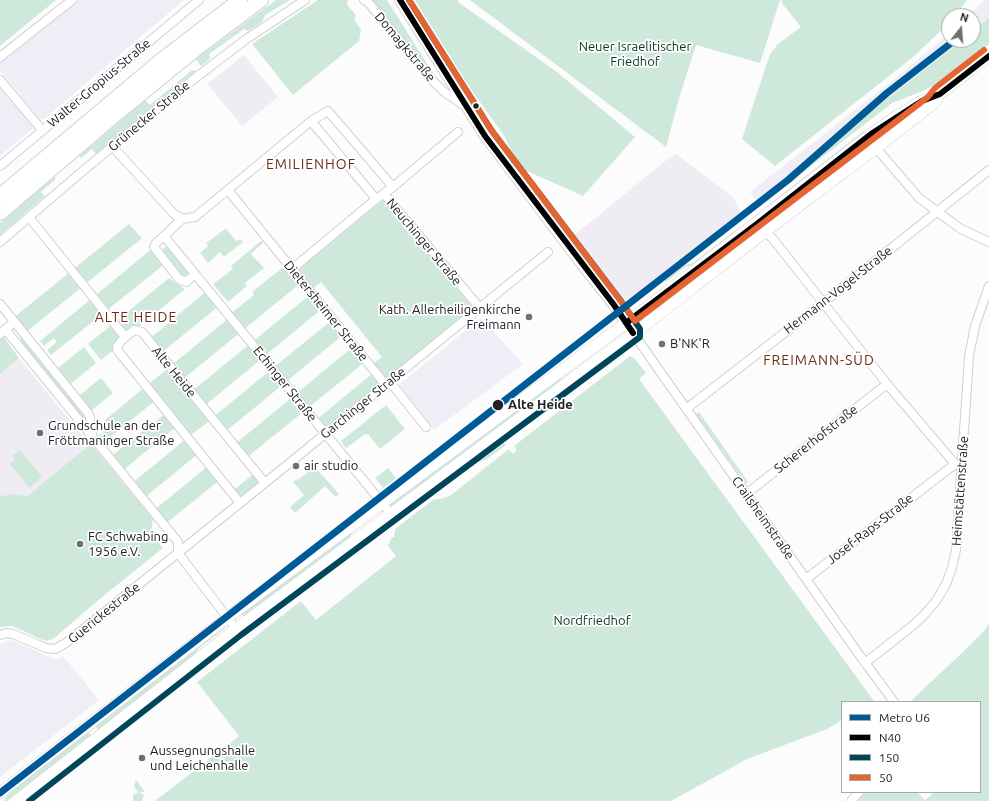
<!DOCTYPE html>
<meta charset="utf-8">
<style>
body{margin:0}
#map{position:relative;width:989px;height:801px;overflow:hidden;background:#fcfcfd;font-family:Ubuntu,sans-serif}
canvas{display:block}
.legend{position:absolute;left:841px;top:701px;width:140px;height:92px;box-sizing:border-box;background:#fff;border:1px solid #a7a6a9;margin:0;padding:5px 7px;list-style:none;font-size:12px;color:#222127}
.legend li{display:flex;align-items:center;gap:8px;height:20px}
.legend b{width:20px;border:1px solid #a7a6a9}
.north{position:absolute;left:941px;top:8px;width:40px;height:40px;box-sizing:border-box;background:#fff;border:1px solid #a7a6a9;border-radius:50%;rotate:17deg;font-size:11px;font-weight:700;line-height:16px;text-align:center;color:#222127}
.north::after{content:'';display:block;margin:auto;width:14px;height:18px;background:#6e6e72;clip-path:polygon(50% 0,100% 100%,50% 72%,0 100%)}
</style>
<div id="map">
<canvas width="989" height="801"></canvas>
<ul class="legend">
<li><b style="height:5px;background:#005a96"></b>Metro U6</li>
<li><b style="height:5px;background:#000"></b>N40</li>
<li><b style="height:5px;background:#00465a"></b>150</li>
<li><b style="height:5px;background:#e66432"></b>50</li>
</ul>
<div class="north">N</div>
</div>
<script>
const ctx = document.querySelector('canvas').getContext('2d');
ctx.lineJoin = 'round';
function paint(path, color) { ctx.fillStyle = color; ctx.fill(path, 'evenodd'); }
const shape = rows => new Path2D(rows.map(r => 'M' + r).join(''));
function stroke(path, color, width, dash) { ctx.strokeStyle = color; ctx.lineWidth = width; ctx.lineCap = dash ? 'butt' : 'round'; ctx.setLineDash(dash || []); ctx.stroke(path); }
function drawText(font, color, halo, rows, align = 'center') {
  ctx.font = font + ' Ubuntu,sans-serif'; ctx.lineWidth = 3.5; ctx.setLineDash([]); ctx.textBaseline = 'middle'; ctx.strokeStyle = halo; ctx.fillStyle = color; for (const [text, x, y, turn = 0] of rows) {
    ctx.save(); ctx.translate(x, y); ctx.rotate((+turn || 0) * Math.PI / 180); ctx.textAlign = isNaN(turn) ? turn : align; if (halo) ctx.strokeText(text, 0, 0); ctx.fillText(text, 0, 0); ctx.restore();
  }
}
paint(shape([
 [74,0,184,0,44,119,40,119,0,71,0,62],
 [984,0,989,0,989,18,973,31,973,16,968,16],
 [949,34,949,40,962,40,854,125,794,179,759,205,750,192,891,82],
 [0,88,32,126,32,129,0,156],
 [481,318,523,364,434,430,399,385],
 [8,640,13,641,57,660,63,656,99,700,0,777,0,645]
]), '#efedf5');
paint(shape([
 [244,55,278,97,242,126,207,84],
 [676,154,734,198,743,218,632,301,624,300,573,236,669,158],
 [19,358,90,445,27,496,15,494,0,496,0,374]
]), '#efedf3');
paint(shape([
 [0,0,56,0,0,46],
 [276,0,290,0,265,15,262,22,248,31,244,29,209,54,210,59,201,66,196,59],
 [318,0,348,0,347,5,356,15,354,19,361,30,359,41,293,95,252,44],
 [371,0,387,0,438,81,438,83],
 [415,0,458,0,458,2,557,72,635,137,583,196,518,167,505,137,470,88],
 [470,0,780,0,760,63,696,45,680,95,666,147],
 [782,0,967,0,955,16,949,16,949,23,947,25,913,57,775,166,742,139,770,54,778,44,801,27,781,2],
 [989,18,989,44,941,81,925,90,892,103,883,110,794,179,854,125,962,40,973,40,973,31],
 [192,70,196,71,96,154,92,149,81,158,79,156,145,100,150,105],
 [864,131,865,132,767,208,766,207],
 [866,146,866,149,770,221,813,188,817,181,865,146],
 [54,177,56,179,41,192,45,196,0,235,0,223],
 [383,200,475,310,325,433,315,421,374,372,370,366,382,357,321,282,311,290,302,282,182,380,191,392,312,293,323,308,203,407,212,418,333,319,344,334,224,433,212,419,187,438,199,453,143,499,131,484,187,438,177,426,121,472,109,458,166,413,156,400,104,442,99,436,110,427,105,420,230,317,229,315,254,295,252,292,287,264,292,269,313,257],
 [129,224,142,238,24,334,12,319],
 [225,229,227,230,236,241,241,239,243,242,224,257,220,252,208,263,200,253,208,246,206,243],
 [736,230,737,232,694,265,685,267,666,282,665,281,684,265,693,263],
 [261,241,263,243,251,254,264,268,245,283,247,286,228,302,213,284,233,269,231,266],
 [170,244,195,274,186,282,166,263,51,355,47,350,57,342,54,338,44,346,40,341,154,247,158,253],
 [169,278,185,289,121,341,117,347,101,360,88,344],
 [208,290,220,305,160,354,148,340],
 [22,335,87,416,83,419,23,345,20,337],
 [3,336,19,358,0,374,0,339],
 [614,337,615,338,563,377,558,384,392,507,390,507,389,504],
 [354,346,366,361,245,459,234,445],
 [84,347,96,363,67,387,54,371],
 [630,356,635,359,646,373,639,379,874,701,842,702,842,720,827,729,747,759,671,801,155,801,239,736,197,682,301,601,316,620,396,556,388,546,392,537,394,537,395,529,433,500,444,498,451,495,509,449,513,454,517,450,514,446],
 [101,378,113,393,88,413,76,398],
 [386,405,405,429,380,449,368,434,364,435,346,448,341,441],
 [699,412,748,482,746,484,696,414],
 [504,443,506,445,487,459,467,466,436,489,435,488,477,457,484,458],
 [91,444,153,519,151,533,163,548,96,602,53,639,45,641,12,626,0,627,0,496,15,494,27,496],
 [20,450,42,477,29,488,10,464,15,459,12,456],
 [209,465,221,479,164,525,153,511],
 [315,467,339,494,336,497,325,486,295,513,290,507,304,495,293,482,297,479,298,480],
 [388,468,396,478,383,488,375,478],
 [256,472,265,483,240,503,231,492],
 [379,512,352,533,349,539,244,618,241,613],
 [384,525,384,529,364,543,305,589,301,587],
 [293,593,299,594,252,629,251,628,289,599,290,596],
 [989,624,989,801,847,801,857,792,917,792,925,800,935,792,980,792,980,702,911,702,918,694,963,652,984,631],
 [225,626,225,628,198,649,195,654,98,730,95,726],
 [232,641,234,644,182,684,180,682],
 [175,686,176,689,143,714,141,712],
 [88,731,91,735,7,801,3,801,14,788],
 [82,757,84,759,31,801,26,801],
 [136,780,145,792,139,792,144,795,142,801,133,801,133,795,138,792,134,787]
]), '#cee9db');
const minor = shape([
 [364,0,368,2,430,78,443,91,466,107],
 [0,57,72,0],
 [0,80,42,130],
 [311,121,376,199],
 [869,135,876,148,919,198,961,229,989,242],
 [113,147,174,214,182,219],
 [0,166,199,0],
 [228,190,385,384,394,387,426,427],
 [384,194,480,308],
 [29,217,125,337],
 [757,224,773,239,887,384,955,464,806,579],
 [164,236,182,219,195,217,311,121,328,111,393,187],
 [0,242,78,175,194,79,245,40,305,0],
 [292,269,376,199,393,187,458,132],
 [195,274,186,282,179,279,154,247,156,243,164,236,391,514],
 [0,304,88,413,90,417,92,435],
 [5,329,178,542,178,553,236,629],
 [633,333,858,653,894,702],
 [0,334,14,322],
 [686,409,823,303,989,170],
 [746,494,887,384],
 [240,503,118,351,117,347,121,341,134,330,142,332,265,483],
 [0,635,6,633,13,634,46,648,55,649,66,643,265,483,548,252],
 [865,663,911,627,924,615,936,601,946,584,952,568,956,550,969,356,975,326,989,286],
 [851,801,859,792]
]);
const tertiary = shape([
 [400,0,485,136,580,262,614,305,633,333]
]);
const secondary = shape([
 [0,793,227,618,638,314,871,134,897,116,922,101,940,94,989,56],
 [16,801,236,629,645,325,766,231,876,148,934,103,938,96]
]);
const motorway = shape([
 [0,196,159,62,240,0],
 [0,213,115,115,197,48,261,0]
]);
stroke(minor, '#d1d1d3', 10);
stroke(tertiary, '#d1d1d3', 12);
stroke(secondary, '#d1d1d3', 12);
stroke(motorway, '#d1d1d3', 16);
stroke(minor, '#fff', 8);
stroke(tertiary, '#fff', 10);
stroke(secondary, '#fff', 11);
stroke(motorway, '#fff', 14);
stroke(shape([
 [400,0,485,136,614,305,633,333],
 [626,323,757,224,871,134,922,101,940,94,989,56]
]), '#000', 6);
stroke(shape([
 [29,801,241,635,640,337,640,329,621,301,492,131,409,0]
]), '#00465a', 6);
stroke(shape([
 [409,0,492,131,620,300,635,321,928,97,935,88,984,50]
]), '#e66432', 6);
stroke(shape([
 [0,793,788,180,887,93,955,40]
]), '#005a96', 7);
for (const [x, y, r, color] of [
 [476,106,3.5,"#222127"],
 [529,317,4,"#6e6e72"],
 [662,344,4,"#6e6e72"],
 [498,405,6,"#222127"],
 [40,433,4,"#6e6e72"],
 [296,466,4,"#6e6e72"],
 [80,544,4,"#6e6e72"],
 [142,758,4,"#6e6e72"]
]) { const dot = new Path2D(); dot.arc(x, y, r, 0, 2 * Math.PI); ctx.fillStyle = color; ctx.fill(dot); stroke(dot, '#fff', 1.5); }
drawText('13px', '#222127', '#fff', [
 ["Domagkstraße",405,47,50],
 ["Walter-Gropius-Straße",99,83,-40],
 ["Grünecker Straße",149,116,-40],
 ["Neuchinger Straße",424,242,50],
 ["Hermann-Vogel-Straße",838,290,-38],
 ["Dietersheimer Straße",326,311,51],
 ["Alte Heide",174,372,51],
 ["Echinger Straße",285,384,51],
 ["Garchinger Straße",363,403,-39],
 ["Schererhofstraße",816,439,-38],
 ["Heimstättenstraße",960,491,-86],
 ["Crailsheimstraße",763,518,55],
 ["Josef-Raps-Straße",870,529,-38],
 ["Guerickestraße",104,613,-39]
]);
drawText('13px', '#093724', '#fff', [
 ["Neuer Israelitischer",635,47],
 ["Friedhof",635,62],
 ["Nordfriedhof",592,621]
]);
drawText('13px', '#222127', '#fff', [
 ["Kath. Allerheiligenkirche",521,310,"right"],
 ["Freimann",521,325,"right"],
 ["B'NK'R",670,344],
 ["Grundschule an der",48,426],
 ["Fröttmaninger Straße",48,441],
 ["air studio",304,466],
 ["FC Schwabing",88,537],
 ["1956 e.V.",88,552],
 ["Aussegnungshalle",150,751],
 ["und Leichenhalle",150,766]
], 'left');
drawText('bold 13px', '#222127', '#fff', [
 ["Alte Heide",508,405]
], 'left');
ctx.letterSpacing = '1px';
drawText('14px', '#6e2c15', '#fff', [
 ["EMILIENHOF",311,164],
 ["ALTE HEIDE",136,317],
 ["FREIMANN-SÜD",819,360]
]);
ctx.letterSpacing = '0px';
</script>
